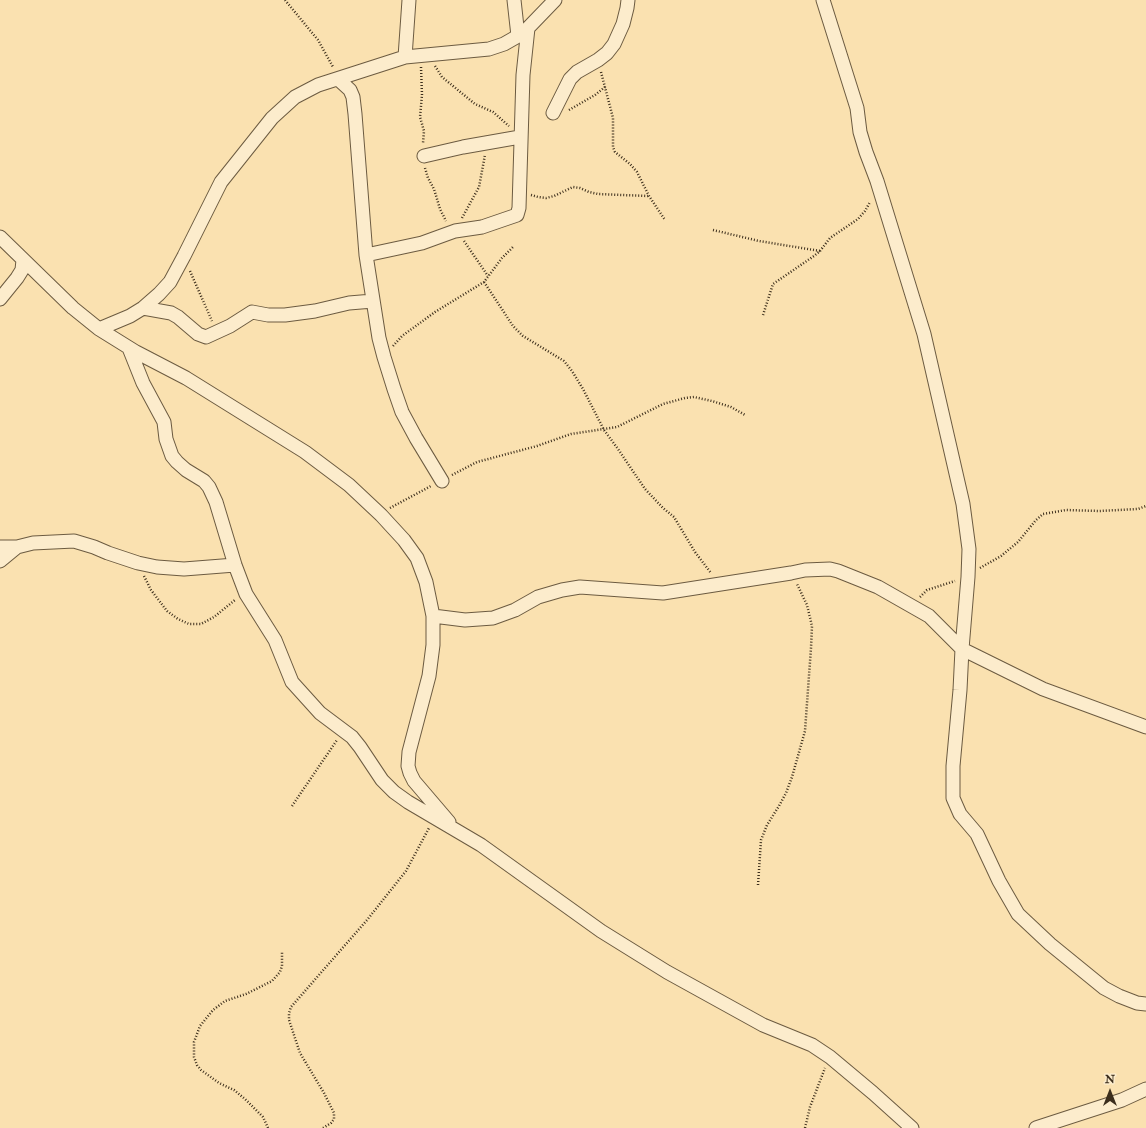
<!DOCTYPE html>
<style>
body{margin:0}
#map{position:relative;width:1146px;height:1128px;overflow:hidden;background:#fae1b0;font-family:"IM FELL Double Pica",serif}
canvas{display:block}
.north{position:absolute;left:1090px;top:1072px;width:40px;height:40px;-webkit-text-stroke:3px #fceccc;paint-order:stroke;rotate:0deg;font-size:11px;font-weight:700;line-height:16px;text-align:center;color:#3c2e1c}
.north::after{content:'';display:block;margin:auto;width:14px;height:18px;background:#3c2e1c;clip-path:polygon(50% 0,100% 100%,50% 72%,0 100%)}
</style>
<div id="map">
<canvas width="1146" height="1128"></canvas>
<div class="north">N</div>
</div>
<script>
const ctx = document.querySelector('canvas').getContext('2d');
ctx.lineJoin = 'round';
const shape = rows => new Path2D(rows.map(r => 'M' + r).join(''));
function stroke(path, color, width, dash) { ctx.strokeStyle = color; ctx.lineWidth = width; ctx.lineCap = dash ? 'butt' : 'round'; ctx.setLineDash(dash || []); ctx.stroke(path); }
const minor = shape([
 [514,0,518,36],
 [823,0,857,108,860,132,866,152,877,181,924,334,963,504,969,549,968,577,962,649,960,690,953,766,953,798,960,814,977,834,999,881,1018,914,1050,944,1104,988,1119,996,1137,1003,1146,1004],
 [405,57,409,0],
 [338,79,350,90,353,97,355,114,366,255,379,338,384,357,394,389,402,412,416,438,442,481],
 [553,113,570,79,577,72,598,60,607,53,614,44,623,24,627,8,628,0],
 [424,156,463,147,520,137],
 [0,237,73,308,99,329,136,352,186,378,305,452,349,485,381,515,404,540,417,558,426,582,433,616,433,645,429,676,409,752,408,766,410,773,414,781,449,822],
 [366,255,422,243,455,231,482,227,517,215,519,208,523,75,528,28],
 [0,299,17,278,22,270,23,260],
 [143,308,171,313,178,317,198,334,206,337,230,326,252,312,268,315,285,315,315,311,349,303,373,301],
 [99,329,130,316,143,308,159,294,170,282,184,256,221,182,272,118,295,97,318,85,405,57,489,49,504,44,518,36,528,28,555,0],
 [129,348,143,383,164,422,166,439,172,456,177,462,186,470,204,481,209,487,216,502,235,565,246,594,275,640,292,682,320,713,352,737,360,747,382,780,394,792,408,802,481,845,601,931,667,972,763,1025,812,1045,830,1057,873,1093,912,1128],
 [0,547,17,547,33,543,74,541,94,547,108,553,138,563,157,567,184,569,235,565],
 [0,561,17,547],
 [433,616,465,620,493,618,515,610,538,597,562,590,580,587,663,593,791,573,805,570,830,569,838,571,878,587,929,616,962,649,1043,689,1146,727],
 [1036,1128,1122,1100,1146,1089]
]);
stroke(minor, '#6c5b41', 15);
stroke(shape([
 [285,0,318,40,333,67],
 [435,66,442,77,475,104,493,112,509,126],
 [421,67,422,95,420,117,424,131,423,143],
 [601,72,613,118,613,147,615,152,630,164,637,172,649,196,665,220],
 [569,110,595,95,605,87],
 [425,168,428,178,434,189,440,209,446,221],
 [531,195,538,197,546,198,554,196,573,187,580,188,589,192,598,194,648,196],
 [462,218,479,187,485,155],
 [713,230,759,241,820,251],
 [464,241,488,276],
 [190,271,212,321],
 [484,282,513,326,523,336,564,361,572,371,583,389,604,430,618,449,645,489,663,508,674,517,695,552,711,573],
 [763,315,773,284,814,256,820,251,830,238,858,219,865,211,870,202],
 [393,346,402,336,435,312,484,282,502,258,513,247],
 [452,475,477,462,537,446,571,434,617,427,663,404,685,398,694,397,712,401,731,407,745,415],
 [390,508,431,486],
 [980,568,1001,556,1018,542,1036,520,1043,514,1066,510,1099,511,1138,509,1146,506],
 [144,576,151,590,167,611,178,619,189,624,201,624,214,617,235,600],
 [920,597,927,590,955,581],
 [292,806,337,740],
 [758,885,761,840,767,825,779,806,786,793,792,777,805,731,811,648,812,626,807,605,797,584],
 [268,1128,263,1117,245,1099,234,1090,219,1083,201,1070,197,1065,194,1057,194,1042,200,1026,213,1010,225,1001,246,994,272,981,280,972,282,966,282,952],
 [323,1128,331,1123,334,1119,334,1113,324,1093,300,1053,289,1020,289,1013,291,1007,367,920,406,871,429,828],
 [805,1128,810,1107,825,1068]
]), '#3c2e1c', 2.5, [1, 2]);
stroke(minor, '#fceccc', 13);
</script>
